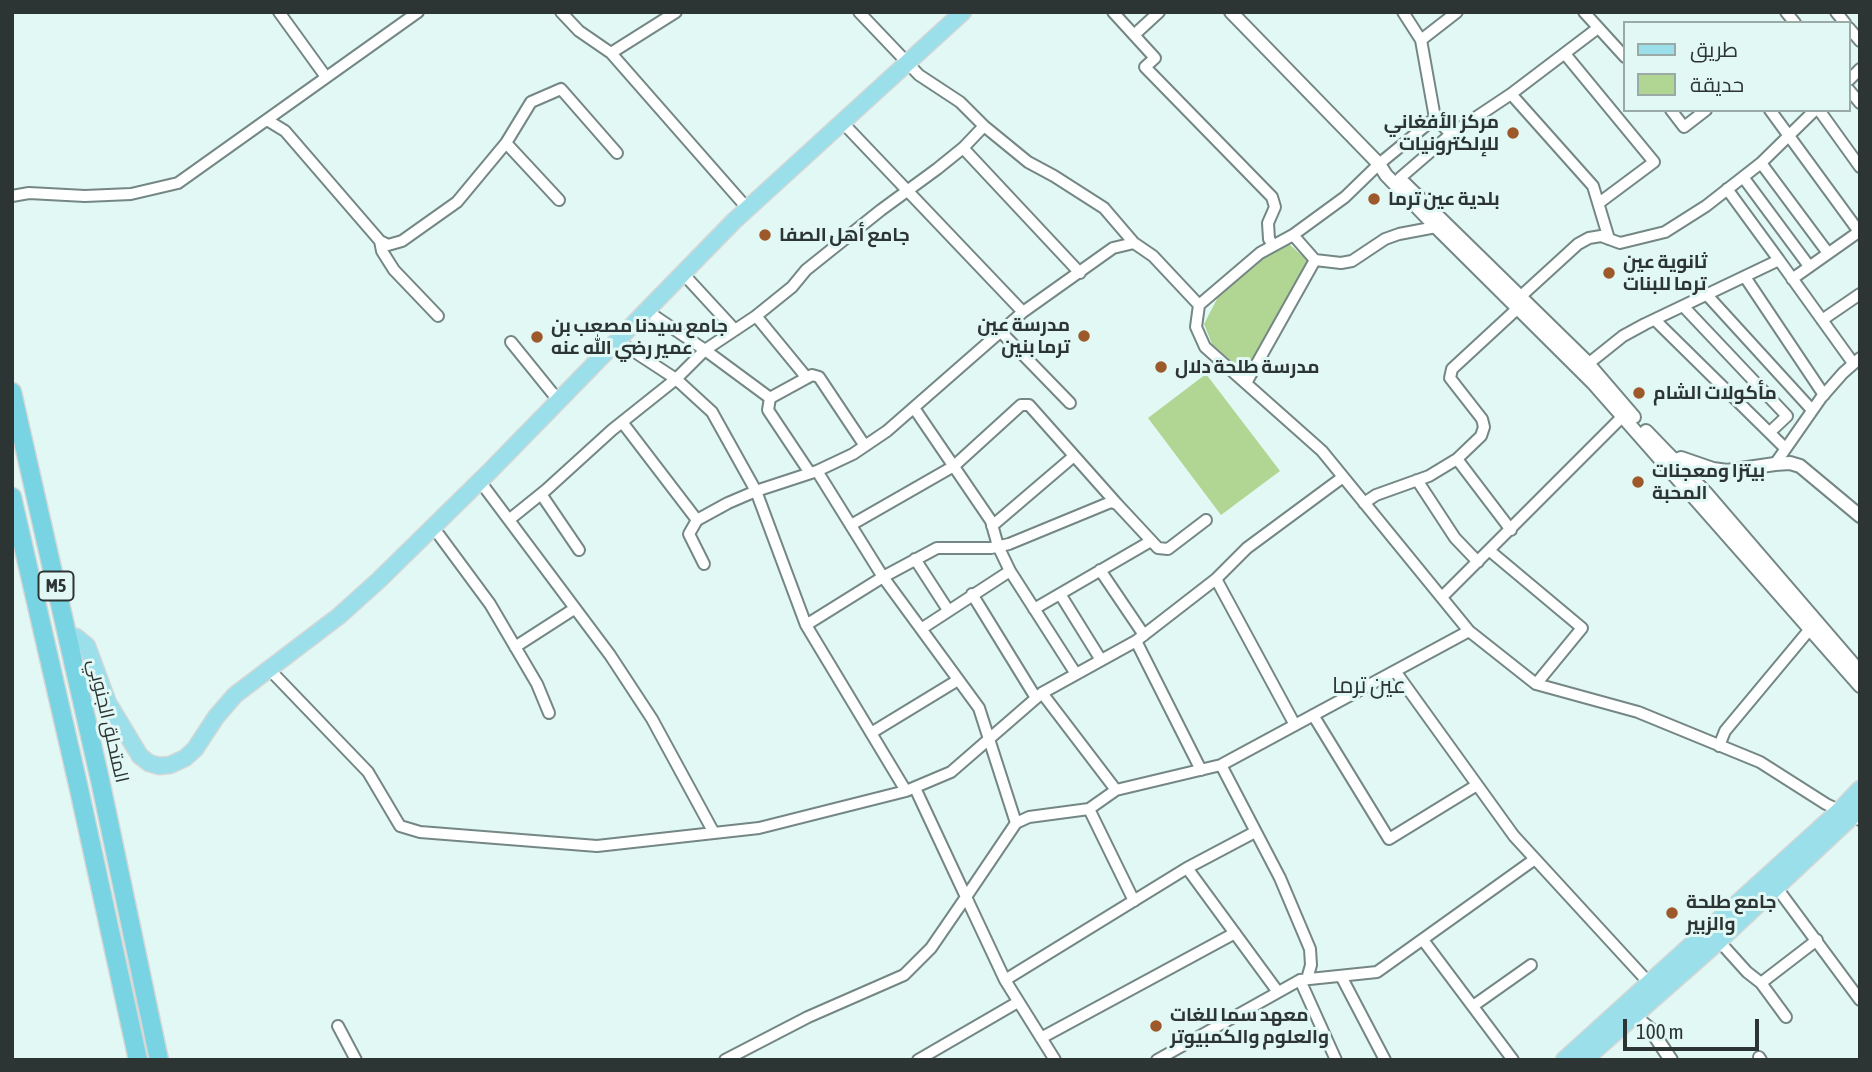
<!DOCTYPE html>
<meta charset="utf-8">
<style>
body{margin:0}
#map{position:relative;width:1872px;height:1072px;overflow:hidden;background:#e2f8f4;font-family:"Asap Condensed",Cairo,sans-serif}
canvas{display:block}
.frame{position:absolute;inset:0;border:14px solid #2d3534;pointer-events:none}
.legend{position:absolute;left:1623px;top:21px;width:228px;height:91px;box-sizing:border-box;background:#e2f8f4;border:2px solid #9aaaa7;margin:0;padding:9px 12px;list-style:none;font-size:21px;color:#2d3534}
.legend li{display:flex;align-items:center;gap:14px;height:35px}
.legend b{width:35px;border:2px solid #9aaaa7}
.scale{position:absolute;left:1623px;top:1019px;width:136px;height:32px;box-sizing:border-box;border:4px solid #2d3534;border-top:0;padding-left:9px;font-size:21px;line-height:24px;white-space:nowrap;color:#2d3534;-webkit-text-stroke:5px #e2f8f4;paint-order:stroke}
</style>
<div id="map">
<canvas width="1872" height="1072"></canvas>
<div class="frame"></div>
<ul class="legend">
<li><b style="height:9px;background:#9adfea"></b>طريق</li>
<li><b style="height:19px;background:#b1d593"></b>حديقة</li>
</ul>
<div class="scale">100 m</div>
</div>
<script>
const ctx = document.querySelector('canvas').getContext('2d');
ctx.lineJoin = 'round';
function paint(path, color) { ctx.fillStyle = color; ctx.fill(path, 'evenodd'); }
const shape = rows => new Path2D(rows.map(r => 'M' + r).join(''));
function stroke(path, color, width, dash) { ctx.strokeStyle = color; ctx.lineWidth = width; ctx.lineCap = dash ? 'butt' : 'round'; ctx.setLineDash(dash || []); ctx.stroke(path); }
function drawText(font, color, halo, rows, align = 'center') {
  ctx.font = font + ' "Asap Condensed",Cairo,sans-serif'; ctx.lineWidth = 6; ctx.setLineDash([]); ctx.textBaseline = 'middle'; ctx.strokeStyle = halo; ctx.fillStyle = color; for (const [text, x, y, turn = 0] of rows) {
    ctx.save(); ctx.translate(x, y); ctx.rotate((+turn || 0) * Math.PI / 180); ctx.textAlign = isNaN(turn) ? turn : align; if (halo) ctx.strokeText(text, 0, 0); ctx.fillText(text, 0, 0); ctx.restore();
  }
}
paint(shape([
 [1288,243,1308,261,1245,373,1212,344,1204,324,1218,297,1262,257],
 [1206,374,1280,471,1221,515,1148,418]
]), '#b1d593');
const minor = shape([
 [279,12,326,77],
 [561,12,579,31,611,53,676,12],
 [859,12,919,75,960,102,984,126,1028,162,1054,176,1104,208,1134,243],
 [1113,12,1155,58,1145,67,1272,197,1275,207,1268,223,1269,239,1273,245],
 [1403,12,1421,40,1435,118,1451,134,1511,94,1593,186,1609,239],
 [1584,12,1625,57],
 [1786,12,1795,23],
 [1836,12,1845,23],
 [1849,28,1860,41],
 [1134,35,1159,12],
 [1421,40,1457,12],
 [611,53,747,208],
 [1565,54,1654,162,1599,203],
 [1849,80,1860,69],
 [1849,90,1860,103],
 [1511,94,1598,28],
 [1671,110,1684,127,1706,110],
 [1770,110,1860,233],
 [1819,110,1860,167],
 [267,120,285,131,380,241,382,251,394,270,438,316],
 [842,122,1023,312],
 [506,143,559,200],
 [963,148,1080,273],
 [1761,163,1828,253],
 [1743,177,1809,266],
 [1400,178,1451,134],
 [1727,189,1779,260],
 [12,196,29,193,85,196,131,194,178,183,418,12],
 [1293,235,1315,260,1341,263,1352,261,1385,239,1399,234,1436,227],
 [380,241,388,245,402,241,457,202,506,143,531,102,561,89,617,153],
 [1745,277,1824,395],
 [688,279,735,330],
 [1792,279,1860,231],
 [1707,295,1812,410],
 [1520,297,1578,244,1589,238,1601,236,1620,243,1665,232,1706,206,1761,163,1815,110],
 [1199,305,1260,253,1293,235,1345,197,1379,164,1435,118],
 [1683,306,1787,416,1770,432],
 [756,316,807,378],
 [1655,320,1785,448],
 [1822,320,1860,294],
 [1000,331,1070,403],
 [511,342,558,400],
 [624,345,676,379,712,412,756,491,806,625,906,791],
 [1588,364,1623,336,1645,324,1779,260,1853,363],
 [1246,383,1315,260],
 [770,398,705,350,756,316,792,287,806,270,881,210,937,169,963,148,984,126],
 [914,408,991,521,998,546,1010,571,1076,674],
 [622,422,697,520],
 [1457,459,1511,530],
 [1775,464,1821,398,1843,373,1860,358],
 [817,471,883,577,937,548,991,548,1009,544,1111,502,1117,504,1158,548,1168,549,1206,520],
 [810,473,768,410,770,398,812,375,819,377,865,446],
 [1417,480,1455,538,1478,562],
 [485,488,610,655,652,719,714,833],
 [541,494,579,550],
 [1364,503,1376,495,1429,476,1457,459,1481,436,1484,427,1482,419,1450,378,1452,369,1518,308],
 [510,519,546,490,612,430,676,379,705,350,653,315],
 [851,525,954,466,1021,405,1029,405,1117,504],
 [992,526,1074,456],
 [439,535,490,604,537,684,549,713],
 [1490,551,1582,628,1536,684],
 [915,559,948,610],
 [704,564,689,534,697,520,728,503,756,491,817,471,853,454,887,431,1023,312,1113,248,1134,243,1153,256,1199,305,1196,327,1205,347,1322,451,1469,631,1536,684,1638,712,1760,762,1826,804,1860,820],
 [1100,570,1144,635],
 [1216,579,1295,725],
 [972,594,1036,698],
 [1060,594,1101,660],
 [1442,597,1623,416],
 [1034,609,1151,541],
 [806,625,883,577,979,708,1016,823,966,897,1005,980,1055,1060],
 [921,629,1010,571],
 [1136,641,1201,770],
 [515,647,574,609],
 [268,668,368,772,400,826,420,832,597,846,759,828,906,791,951,772,1042,693,1136,641,1216,579,1247,548,1343,477],
 [1395,671,1514,836,1650,984],
 [1042,693,1116,790,1221,765,1469,631],
 [1313,715,1389,839,1477,785],
 [871,733,958,680],
 [1719,746,1725,731,1810,629],
 [1221,765,1280,878,1310,949,1311,965,1307,979],
 [1089,809,1134,901],
 [1016,823,1029,817,1089,809,1116,790],
 [1187,868,1278,992],
 [1777,888,1860,1000],
 [1423,940,1513,1060],
 [1719,941,1747,972,1761,983,1786,1017],
 [1341,976,1385,1060],
 [1005,980,1187,868,1255,832],
 [1300,980,1336,1060],
 [1761,983,1817,940],
 [1473,1006,1531,965],
 [338,1026,356,1060],
 [1041,1038,1235,933],
 [1759,1057,1761,1060],
 [725,1060,808,1017,904,975,931,948,966,897,915,788],
 [918,1060,1018,1002],
 [1157,1060,1300,980,1377,972,1535,859]
]);
const tertiary = shape([
 [1231,12,1379,164,1386,175,1436,227,1593,383,1860,686],
 [1404,183,1585,360,1634,417],
 [1646,431,1706,493,1860,672],
 [1670,463,1681,458,1713,469,1727,471,1775,464,1790,463,1800,466,1860,516],
 [1628,1011,1651,1030,1671,1060]
]);
const primary = shape([
 [67,635,76,637,87,646,108,703,140,756,149,763,159,766,170,765,185,758,195,749,216,717,235,695,339,616,379,580,489,472,734,221,963,12],
 [1564,1060,1840,810,1860,789],
 [1584,1060,1719,941,1860,809]
]);
const trunk = shape([
 [12,392,100,780,159,1060],
 [12,497,79,789,138,1060]
]);
stroke(minor, '#748784', 14);
stroke(tertiary, '#748784', 16);
stroke(primary, '#d5d7d6', 19);
stroke(trunk, '#d5d7d6', 21);
stroke(minor, '#fff', 10);
stroke(tertiary, '#fff', 12);
stroke(primary, '#9adfea', 16);
stroke(trunk, '#78d4e3', 18);
for (const [x, y, r, color] of [
 [1513,133,7,"#9d592a"],
 [1374,199,7,"#9d592a"],
 [765,235,7,"#9d592a"],
 [1609,273,7,"#9d592a"],
 [1084,336,7,"#9d592a"],
 [537,337,7,"#9d592a"],
 [1161,367,7,"#9d592a"],
 [1639,393,7,"#9d592a"],
 [1638,482,7,"#9d592a"],
 [1672,913,7,"#9d592a"],
 [1156,1026,7,"#9d592a"]
]) { const dot = new Path2D(); dot.arc(x, y, r, 0, 2 * Math.PI); ctx.fillStyle = color; ctx.fill(dot); stroke(dot, '#e2f8f4', 2.5); }
for (const [x, y, w] of [
 [56,586,35]
]) { const box = new Path2D(); box.roundRect(x - w / 2, y - 14.5, w, 29, 5); ctx.fillStyle = '#e2f8f4'; ctx.fill(box); stroke(box, '#2d3534', 2); }
drawText('bold 18px', '#2d3534', null, [
 ["M5",56,586]
]);
drawText('bold 19px', '#2d3534', '#e2f8f4', [
 ["مركز الأفغاني",1499,122,"right"],
 ["للإلكترونيات",1499,144,"right"],
 ["بلدية عين ترما",1388,199],
 ["جامع أهل الصفا",779,235],
 ["ثانوية عين",1623,262],
 ["ترما للبنات",1623,284],
 ["مدرسة عين",1070,325,"right"],
 ["ترما بنين",1070,347,"right"],
 ["جامع سيدنا مصعب بن",551,326],
 ["عمير رضي الله عنه",551,348],
 ["مدرسة طلحة دلال",1175,367],
 ["مأكولات الشام",1653,393],
 ["بيتزا ومعجنات",1652,471],
 ["المحبة",1652,493],
 ["جامع طلحة",1686,902],
 ["والزبير",1686,924],
 ["معهد سما للغات",1170,1015],
 ["والعلوم والكمبيوتر",1170,1037]
], 'left');
drawText('19px', '#2d3534', '#e2f8f4', [
 ["المتحلق الجنوبي",108,721,77]
]);
drawText('23px', '#2d3534', '#e2f8f4', [
 ["عين ترما",1369,686]
]);
</script>
